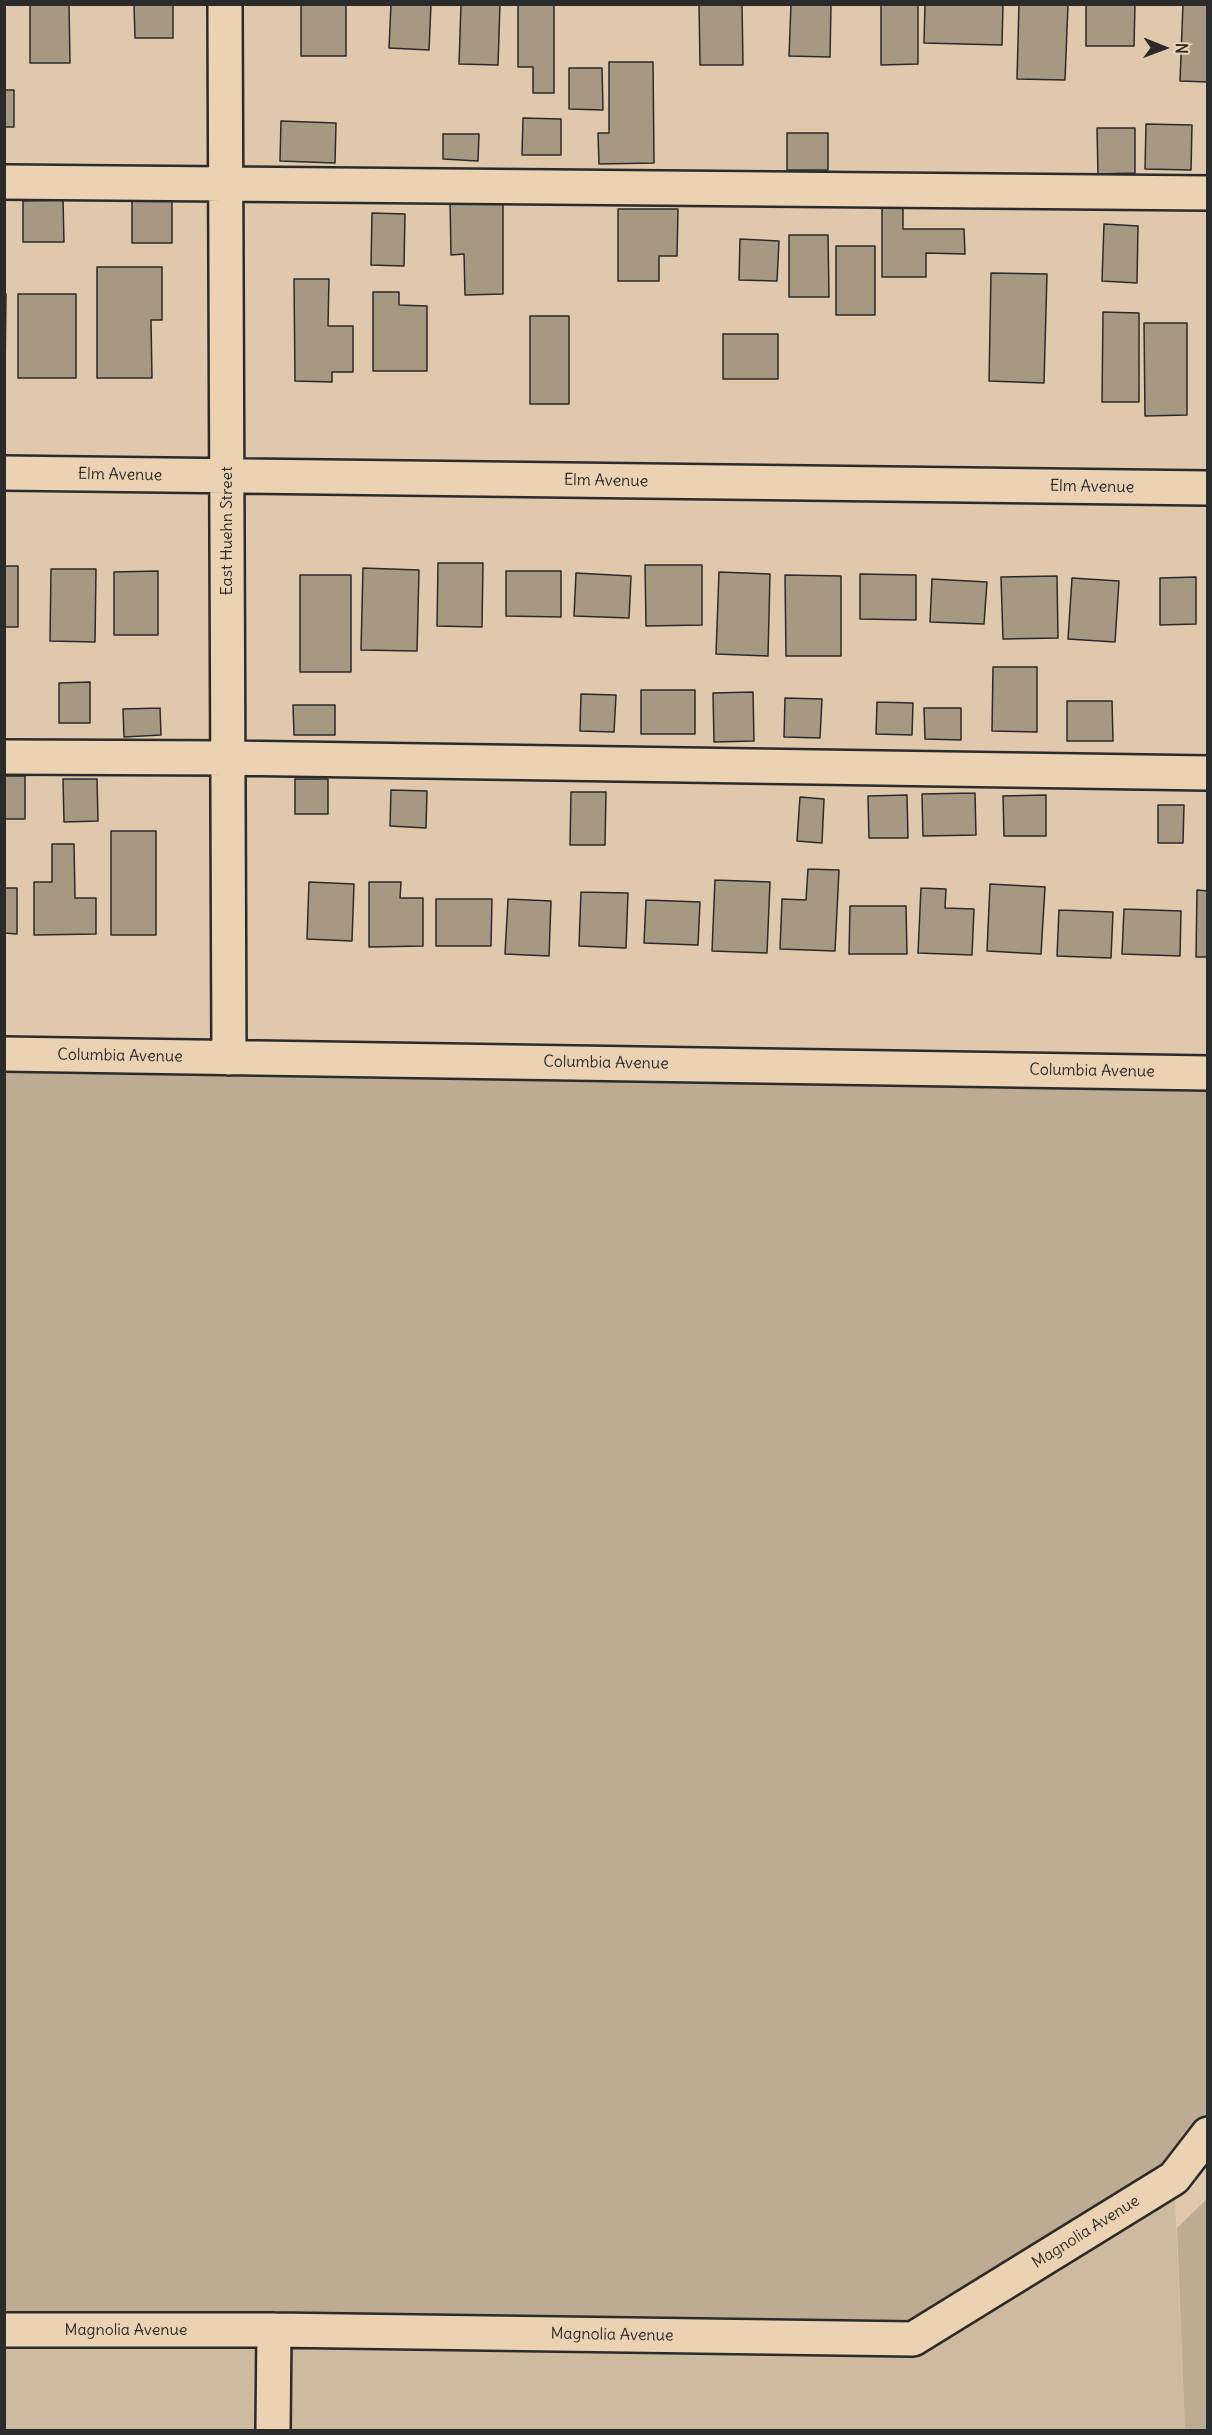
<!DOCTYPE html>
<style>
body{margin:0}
#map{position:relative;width:1212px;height:2435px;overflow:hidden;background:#dfc8ab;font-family:Delius,sans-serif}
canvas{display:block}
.frame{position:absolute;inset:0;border:6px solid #2b2b2b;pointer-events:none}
.north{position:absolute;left:1134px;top:18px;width:60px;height:60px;-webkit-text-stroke:4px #ead2b3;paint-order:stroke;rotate:91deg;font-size:16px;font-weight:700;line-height:24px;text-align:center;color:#2b2b2b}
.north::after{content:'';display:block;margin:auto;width:21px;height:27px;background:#2b2b2b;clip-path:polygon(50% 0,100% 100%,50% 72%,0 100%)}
</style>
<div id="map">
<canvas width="1212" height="2435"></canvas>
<div class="frame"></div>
<div class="north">N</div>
</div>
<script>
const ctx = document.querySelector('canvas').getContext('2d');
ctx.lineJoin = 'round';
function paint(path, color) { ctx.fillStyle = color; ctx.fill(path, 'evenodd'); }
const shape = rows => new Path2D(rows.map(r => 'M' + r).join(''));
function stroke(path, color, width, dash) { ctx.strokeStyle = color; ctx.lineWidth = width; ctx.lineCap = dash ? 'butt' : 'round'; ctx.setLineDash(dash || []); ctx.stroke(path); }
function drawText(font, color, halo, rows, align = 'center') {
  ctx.font = font + ' Delius,sans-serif'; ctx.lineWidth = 4.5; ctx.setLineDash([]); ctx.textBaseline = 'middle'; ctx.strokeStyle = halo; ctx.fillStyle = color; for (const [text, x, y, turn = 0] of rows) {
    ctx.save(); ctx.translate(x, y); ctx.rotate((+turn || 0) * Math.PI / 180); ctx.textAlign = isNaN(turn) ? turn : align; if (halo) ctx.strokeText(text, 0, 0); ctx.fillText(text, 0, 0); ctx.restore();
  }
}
paint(shape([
 [1174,2178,1185,2430,5,2430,4,2330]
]), '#ceba9f');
paint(shape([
 [5,1054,1207,1073,1208,2134,1174,2178,913,2339,5,2330],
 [1207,2199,1207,2430,1185,2430,1177,2228]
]), '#bdab93');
const building = shape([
 [30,4,69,4,70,63,30,63,30,4],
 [134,4,173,4,173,38,135,38,134,4],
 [301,4,346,4,346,56,301,56,301,4],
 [391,4,431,4,429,50,389,48,391,4],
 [461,4,500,4,498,65,459,64,461,4],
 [518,4,554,4,554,93,533,93,533,67,518,67,518,4],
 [699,4,742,4,743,65,700,65,699,4],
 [791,4,831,4,830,57,789,56,791,4],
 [881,4,918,4,918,64,881,65,881,4],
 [925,4,1003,4,1002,45,924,43,925,4],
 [1019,4,1068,4,1065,80,1017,79,1019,4],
 [1086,4,1135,4,1134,46,1086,46,1086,4],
 [1183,4,1208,4,1208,82,1180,81,1183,4],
 [609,62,653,62,654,163,599,164,598,133,609,133,609,62],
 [569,68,602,68,603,110,569,109,569,68],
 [4,90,14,90,14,127,4,127,4,90],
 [523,118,561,119,561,155,522,155,523,118],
 [281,121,336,123,335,163,280,161,281,121],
 [1146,124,1192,125,1191,170,1145,169,1146,124],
 [1097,128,1135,128,1135,173,1098,174,1097,128],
 [787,133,828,133,828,170,787,170,787,133],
 [443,134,479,134,478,161,443,159,443,134],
 [132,199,172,199,172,243,132,243,132,199],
 [63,200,64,242,23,242,23,201,63,200],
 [450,200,503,200,503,294,465,295,464,254,451,255,450,200],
 [882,205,903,206,903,229,964,229,965,254,926,253,926,277,882,277,882,205],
 [618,209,678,209,677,256,659,256,659,281,618,281,618,209],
 [372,213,405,214,404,266,371,265,372,213],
 [1104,224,1138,226,1137,283,1102,281,1104,224],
 [789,235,828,235,829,297,789,297,789,235],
 [740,239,779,241,777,281,739,280,740,239],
 [836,246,875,246,875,315,836,315,836,246],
 [97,267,162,267,162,320,151,320,152,378,97,378,97,267],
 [991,273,1047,274,1044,383,989,381,991,273],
 [294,279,329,279,328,326,353,326,353,372,332,372,332,382,295,381,294,279],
 [373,292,399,292,399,305,427,306,427,371,373,371,373,292],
 [4,294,6,294,5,377,4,377,4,294],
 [18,294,76,294,76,378,18,378,18,294],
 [1103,312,1139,313,1139,402,1102,402,1103,312],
 [530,316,569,316,569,404,530,404,530,316],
 [1144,323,1187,323,1187,415,1145,416,1144,323],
 [723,334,778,334,778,379,723,379,723,334],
 [438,563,483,563,482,627,437,626,438,563],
 [645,565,702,565,702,625,646,626,645,565],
 [4,566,18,566,18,627,4,627,4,566],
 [363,568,419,570,417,651,361,650,363,568],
 [51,569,96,569,95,642,50,641,51,569],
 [158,571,158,635,114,635,114,572,158,571],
 [506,571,561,571,561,617,506,616,506,571],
 [719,572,770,574,768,656,716,654,719,572],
 [576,573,631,576,629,618,574,616,576,573],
 [860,574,916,575,916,620,860,619,860,574],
 [300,575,351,575,351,672,300,672,300,575],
 [785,575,841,576,841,656,786,656,785,575],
 [1057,576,1058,638,1003,639,1001,577,1057,576],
 [1196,577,1196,624,1160,625,1160,578,1196,577],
 [1072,578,1119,581,1115,642,1068,639,1072,578],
 [932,579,987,582,984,624,930,622,932,579],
 [993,667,1037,667,1037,732,992,731,993,667],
 [90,682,90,723,59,723,59,683,90,682],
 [641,690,695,690,695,734,641,734,641,690],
 [753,692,754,741,714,742,713,693,753,692],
 [581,694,616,695,614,732,580,731,581,694],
 [785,698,822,699,820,738,784,737,785,698],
 [1067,701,1112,701,1113,741,1067,741,1067,701],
 [877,702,913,703,912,735,876,734,877,702],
 [293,705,335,705,335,735,294,735,293,705],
 [160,708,161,735,124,737,123,709,160,708],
 [924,708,961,708,961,740,925,739,924,708],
 [4,776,25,776,25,819,4,819,4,776],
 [63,779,97,779,98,821,64,822,63,779],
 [295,779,328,779,328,814,295,814,295,779],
 [391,790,427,791,426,828,390,826,391,790],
 [571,792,606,792,605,845,570,845,571,792],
 [975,793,976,835,923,836,922,794,975,793],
 [907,795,908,838,869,838,868,796,907,795],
 [1046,795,1046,836,1004,836,1003,796,1046,795],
 [800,797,824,799,822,843,797,841,800,797],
 [1158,805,1184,805,1183,843,1158,843,1158,805],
 [111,831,156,831,156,935,111,935,111,831],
 [52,844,74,844,75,898,96,898,96,934,34,935,34,882,52,882,52,844],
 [808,869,839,870,835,951,780,949,782,899,806,900,808,869],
 [715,880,770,882,767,953,712,951,715,880],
 [309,882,354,884,352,941,307,939,309,882],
 [369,882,401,882,400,898,423,898,423,946,369,947,369,882],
 [990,884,1045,887,1041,954,987,951,990,884],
 [4,888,17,888,17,934,4,933,4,888],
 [921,888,946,889,945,908,974,909,972,955,918,953,921,888],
 [1197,890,1208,891,1208,957,1196,957,1197,890],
 [581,892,628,893,626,948,579,946,581,892],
 [436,899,492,899,491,946,436,946,436,899],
 [508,899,551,901,549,956,505,954,508,899],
 [646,900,700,902,698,945,644,943,646,900],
 [850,906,906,906,907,954,849,954,850,906],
 [1124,909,1181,911,1180,956,1122,954,1124,909],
 [1059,910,1113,912,1111,958,1057,956,1059,910]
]);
paint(building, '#a79883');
stroke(building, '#2b2b2b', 1.5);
const minor = shape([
 [225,4,229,1058],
 [4,182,1208,193],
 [4,473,1208,488],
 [4,757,228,758,1208,773],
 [4,1054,1208,1073],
 [4,2330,274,2330,913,2339,1174,2178,1208,2134],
 [273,2430,274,2330]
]);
stroke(minor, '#2b2b2b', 38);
stroke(minor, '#ead2b3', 33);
drawText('16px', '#2b2b2b', '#ead2b3', [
 ["Elm Avenue",120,475,1],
 ["Elm Avenue",606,481,1],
 ["Elm Avenue",1092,487,1],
 ["East Huehn Street",227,531,-90],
 ["Columbia Avenue",120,1056,1],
 ["Columbia Avenue",606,1063,1],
 ["Columbia Avenue",1092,1071,1],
 ["Magnolia Avenue",1086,2232,-32],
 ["Magnolia Avenue",126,2330],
 ["Magnolia Avenue",612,2335,1]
]);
</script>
